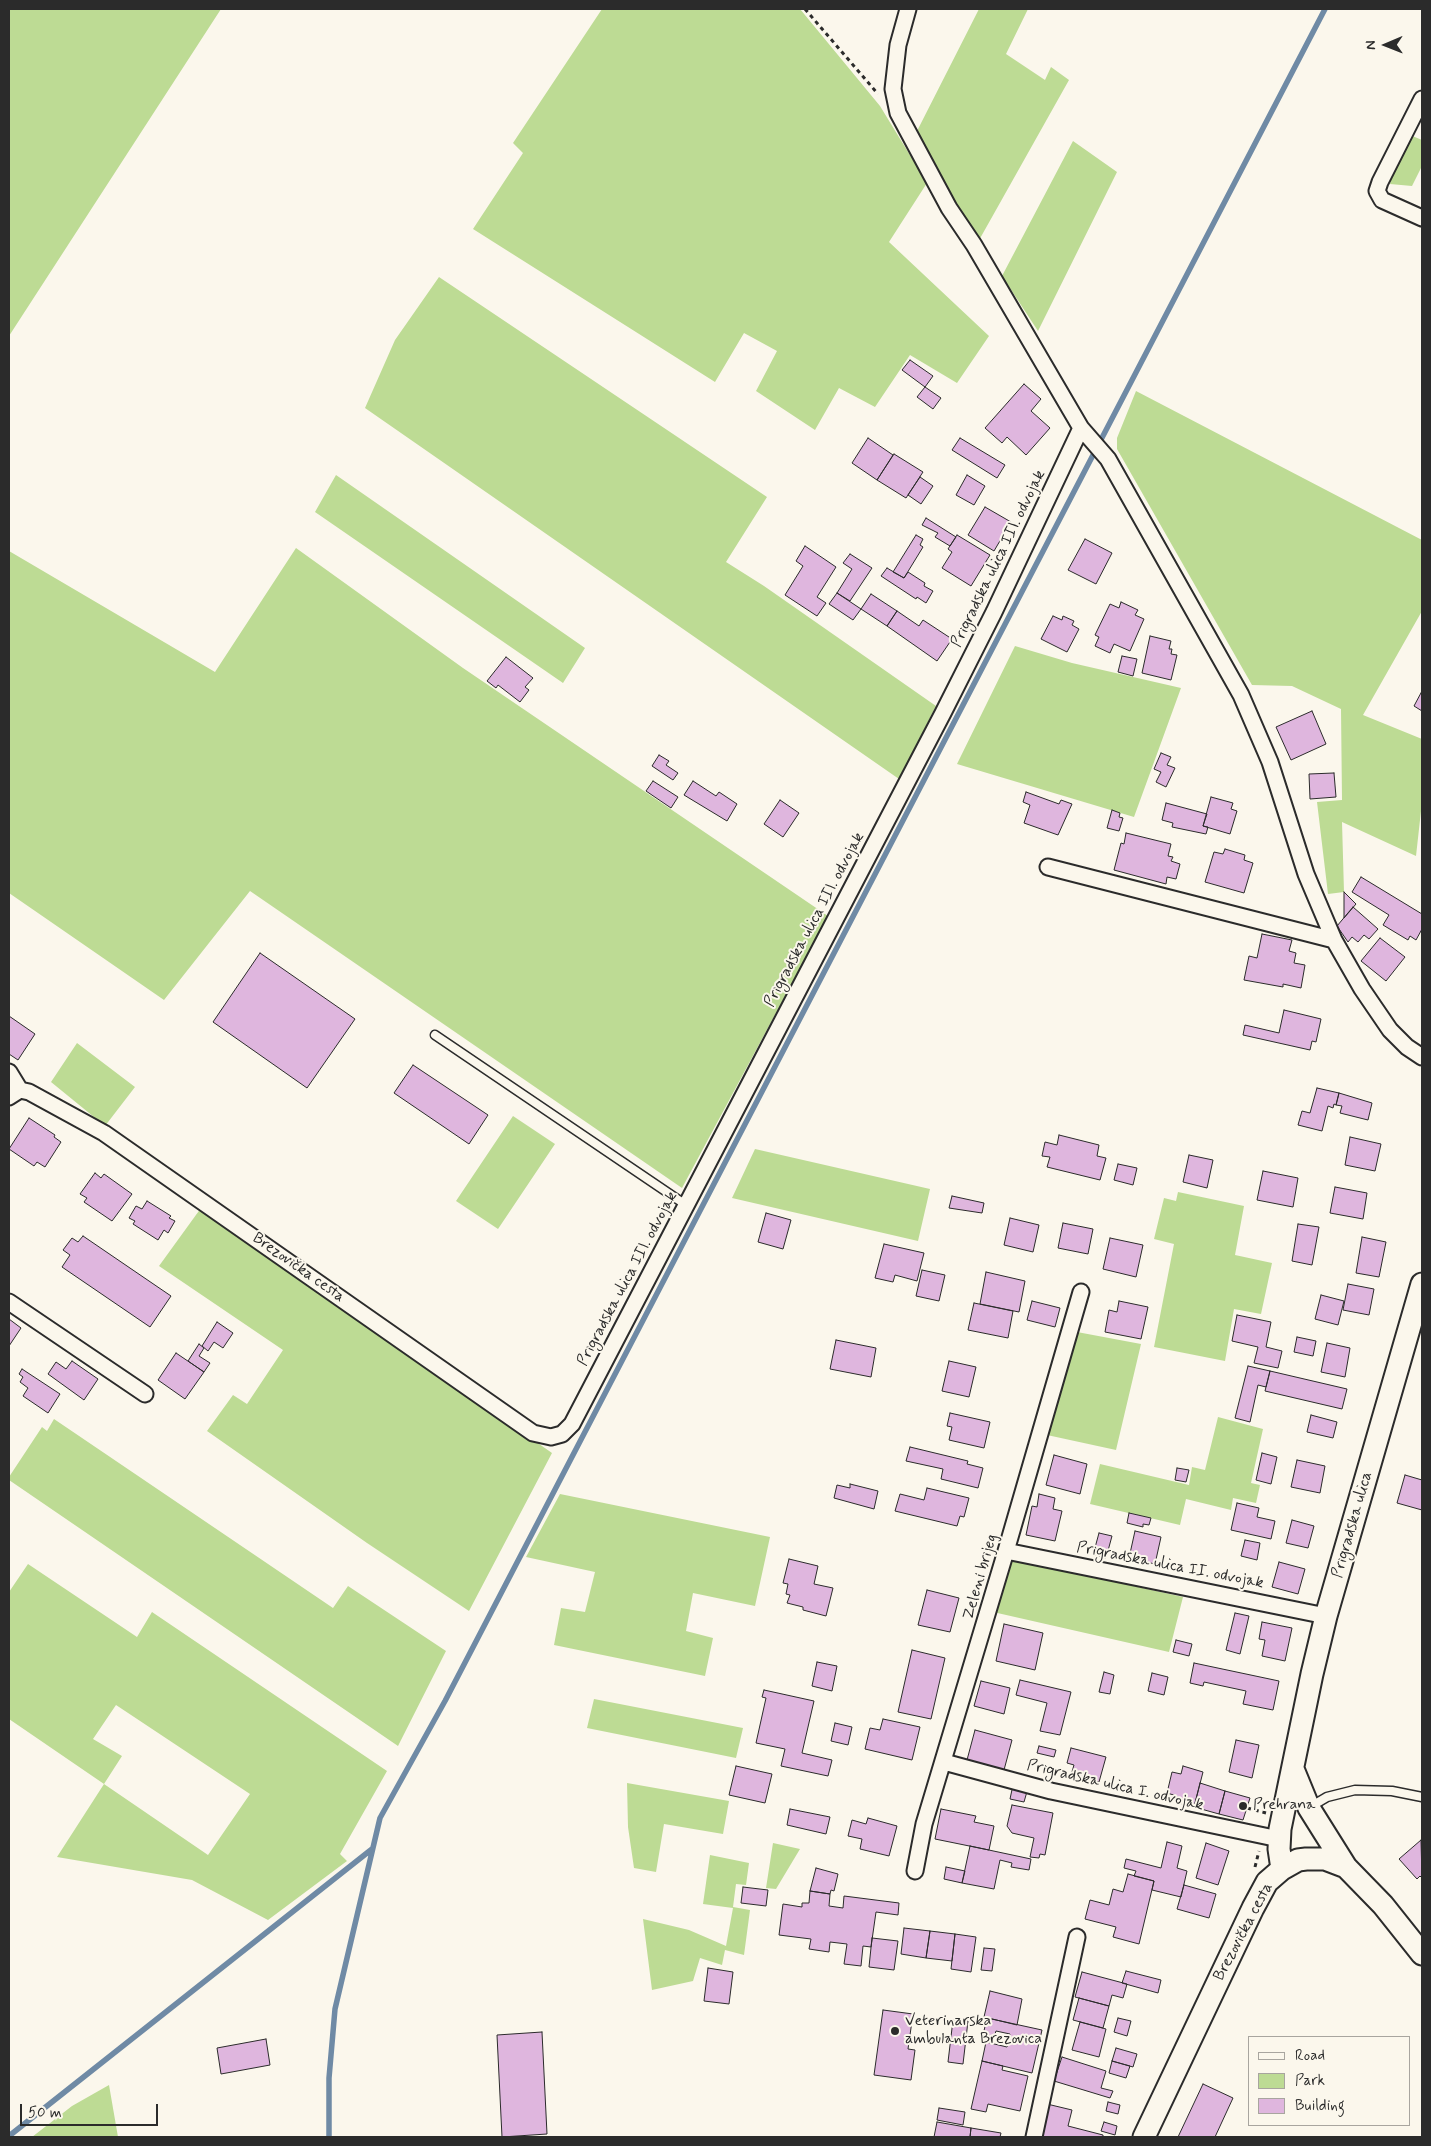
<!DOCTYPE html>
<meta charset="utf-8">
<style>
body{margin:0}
#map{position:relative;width:1431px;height:2146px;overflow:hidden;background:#fbf7ec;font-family:Mynerve,sans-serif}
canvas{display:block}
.frame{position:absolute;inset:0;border:10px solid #2b2b2b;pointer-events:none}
.legend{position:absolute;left:1248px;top:2036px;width:162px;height:90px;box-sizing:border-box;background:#fbf7ec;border:1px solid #a8a59f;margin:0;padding:6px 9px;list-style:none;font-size:15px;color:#2b2b2b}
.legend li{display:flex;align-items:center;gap:10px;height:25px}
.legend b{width:25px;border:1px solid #a8a59f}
.north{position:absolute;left:1361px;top:20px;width:50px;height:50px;-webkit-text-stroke:4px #fbf7ec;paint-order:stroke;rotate:269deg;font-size:14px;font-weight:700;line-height:20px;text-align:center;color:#2b2b2b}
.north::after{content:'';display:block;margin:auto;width:18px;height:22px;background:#2b2b2b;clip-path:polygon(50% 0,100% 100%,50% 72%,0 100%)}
.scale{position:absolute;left:20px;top:2104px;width:138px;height:22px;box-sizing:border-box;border:2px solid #2b2b2b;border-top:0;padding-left:6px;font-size:15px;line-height:18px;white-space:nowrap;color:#2b2b2b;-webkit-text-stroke:4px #fbf7ec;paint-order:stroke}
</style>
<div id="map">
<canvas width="1431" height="2146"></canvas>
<div class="frame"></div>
<ul class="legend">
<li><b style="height:6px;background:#fbf7ec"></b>Road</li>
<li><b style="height:14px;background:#bddb94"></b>Park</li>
<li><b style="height:14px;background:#dfb6de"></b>Building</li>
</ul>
<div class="north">N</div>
<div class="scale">50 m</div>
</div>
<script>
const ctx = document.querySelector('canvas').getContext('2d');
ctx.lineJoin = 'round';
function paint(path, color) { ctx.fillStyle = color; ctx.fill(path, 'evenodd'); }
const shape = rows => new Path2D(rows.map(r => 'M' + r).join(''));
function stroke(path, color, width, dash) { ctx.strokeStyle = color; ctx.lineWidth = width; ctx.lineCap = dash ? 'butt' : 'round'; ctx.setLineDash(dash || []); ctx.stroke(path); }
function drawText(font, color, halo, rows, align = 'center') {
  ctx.font = font + ' Mynerve,sans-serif'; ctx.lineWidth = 4; ctx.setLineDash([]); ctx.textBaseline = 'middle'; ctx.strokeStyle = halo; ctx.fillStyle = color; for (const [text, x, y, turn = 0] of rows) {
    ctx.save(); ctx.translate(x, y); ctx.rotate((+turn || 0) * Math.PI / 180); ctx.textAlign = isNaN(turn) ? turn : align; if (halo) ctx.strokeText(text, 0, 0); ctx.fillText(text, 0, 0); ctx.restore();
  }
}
paint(shape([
 [9,9,221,9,9,336],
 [602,9,800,9,880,106,927,183,889,242,989,336,957,383,910,355,875,407,839,388,815,430,756,391,777,351,744,333,715,382,473,229,523,153,513,143],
 [979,9,1028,9,1006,54,1045,80,1051,67,1069,80,978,242,916,133],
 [1410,135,1422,140,1422,166,1412,186,1390,184,1394,168],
 [1073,141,1117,172,1038,331,1002,276],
 [439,277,767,497,726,562,764,586,936,706,899,779,365,408,395,340],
 [1136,391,1422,540,1422,611,1363,715,1422,739,1422,802,1416,856,1342,822,1344,892,1328,894,1317,802,1342,800,1341,709,1292,686,1252,685,1117,449,1117,438],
 [336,475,585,648,563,683,315,512],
 [296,548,463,668,828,916,682,1188,250,891,164,1000,9,893,9,551,215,672],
 [1015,646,1072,663,1181,688,1134,817,957,764],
 [77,1043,135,1087,105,1126,51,1082],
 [513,1116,555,1144,498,1229,456,1201],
 [755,1149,930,1189,918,1241,732,1198],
 [1178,1192,1244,1206,1235,1255,1272,1263,1261,1314,1234,1309,1225,1361,1154,1347,1174,1244,1154,1239,1164,1198,1176,1201],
 [201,1208,552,1453,469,1611,367,1543,207,1431,233,1395,247,1404,283,1350,159,1266],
 [1077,1332,1141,1344,1116,1450,1047,1435],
 [1218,1417,1263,1429,1251,1483,1260,1485,1256,1503,1233,1498,1231,1510,1186,1499,1180,1525,1090,1504,1100,1464,1189,1485,1192,1467,1205,1470],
 [54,1419,333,1608,348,1586,446,1651,398,1746,9,1480,9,1477,42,1427,47,1431],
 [560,1494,770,1537,755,1606,693,1593,686,1631,713,1638,705,1676,554,1645,561,1608,585,1612,595,1572,526,1557],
 [1010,1562,1026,1562,1183,1597,1169,1652,993,1612],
 [28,1564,137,1637,152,1612,387,1771,340,1854,347,1861,268,1920,192,1880,57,1857,104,1784,9,1719,9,1592],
 [116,1705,250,1794,208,1855,104,1784,122,1756,93,1739],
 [594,1699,743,1728,736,1758,587,1728],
 [627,1783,729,1801,723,1834,664,1824,656,1872,634,1868,628,1827],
 [773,1843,800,1849,776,1889,766,1888],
 [710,1855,749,1863,746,1885,736,1884,733,1907,750,1910,744,1955,725,1950,722,1965,700,1958,693,1981,652,1990,643,1919,689,1930,726,1946,733,1908,703,1904],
 [109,2085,118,2137,32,2137,72,2106]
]), '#bddb94');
stroke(shape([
 [9,2136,372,1849],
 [329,2137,329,2078,335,2009,380,1818,445,1701,1325,9]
]), '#6f8aa5', 5.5);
const building = shape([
 [910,360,933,376,925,387,902,370,910,360],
 [1024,384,1041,399,1031,411,1050,428,1026,455,1007,437,1002,443,985,428,1024,384],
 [925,387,941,398,933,409,917,397,925,387],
 [868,438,893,455,877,480,852,463,868,438],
 [960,438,1005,465,997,478,952,450,960,438],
 [894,454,923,472,906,498,877,480,894,454],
 [967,475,985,486,974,505,956,495,967,475],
 [920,477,933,486,921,504,908,495,920,477],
 [985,507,1011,522,994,551,968,535,985,507],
 [926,518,956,537,950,546,935,537,938,533,922,525,926,518],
 [916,535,923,539,920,545,923,547,904,578,893,572,916,535],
 [957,535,990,555,971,586,942,568,952,552,948,549,957,535],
 [1085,539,1112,553,1096,584,1068,570,1085,539],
 [805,546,836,567,817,597,826,603,817,616,785,595,803,566,796,561,805,546],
 [850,554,872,568,850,601,837,593,852,569,843,563,850,554],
 [887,568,904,578,908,572,925,583,924,586,933,591,926,603,917,597,916,599,881,576,887,568],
 [837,593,861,609,853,620,829,604,837,593],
 [871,594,897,611,887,626,861,609,871,594],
 [1121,602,1138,610,1135,615,1144,619,1130,651,1114,644,1110,653,1095,646,1099,637,1095,635,1110,604,1119,608,1121,602],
 [897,611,919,626,923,620,952,639,937,661,887,626,897,611],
 [1053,616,1062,620,1063,616,1074,621,1072,625,1079,629,1067,652,1041,639,1053,616],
 [1150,636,1171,641,1169,649,1172,649,1171,654,1177,655,1171,680,1142,673,1150,636],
 [1122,656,1137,659,1133,676,1118,672,1122,656],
 [506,657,533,678,525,687,529,690,520,702,498,685,496,688,487,681,506,657],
 [1422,691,1422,711,1414,706,1422,691],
 [1312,711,1326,744,1291,760,1276,727,1312,711],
 [1161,753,1171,757,1167,765,1175,768,1166,787,1156,782,1161,772,1154,769,1161,753],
 [659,755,669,761,666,765,678,773,673,780,652,766,659,755],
 [1334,773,1336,797,1310,799,1309,774,1334,773],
 [653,781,678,797,671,808,646,791,653,781],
 [693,781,716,796,719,792,737,804,727,821,684,795,693,781],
 [1026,792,1059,804,1061,800,1072,804,1058,835,1024,823,1030,805,1023,802,1026,792],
 [1211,797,1233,803,1231,809,1237,811,1230,834,1203,826,1211,797],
 [780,800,799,813,783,837,764,824,780,800],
 [1166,803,1207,814,1203,826,1208,827,1206,834,1172,827,1173,823,1162,820,1166,803],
 [1112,810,1120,813,1119,817,1123,818,1119,831,1107,828,1112,810],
 [1126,833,1171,844,1168,856,1173,857,1171,861,1180,864,1176,879,1167,877,1166,884,1114,870,1121,843,1124,844,1126,833],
 [1225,849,1245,855,1244,860,1253,863,1244,893,1205,882,1214,852,1223,854,1225,849],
 [1361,877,1422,914,1422,929,1416,940,1410,936,1408,940,1383,925,1389,915,1352,892,1361,877],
 [1344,892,1356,904,1344,918,1344,892],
 [1353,907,1378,929,1369,939,1364,935,1358,942,1352,937,1348,942,1337,926,1353,907],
 [1262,934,1292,940,1289,951,1296,953,1294,963,1305,965,1301,988,1283,984,1283,987,1244,980,1249,956,1257,958,1262,934],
 [1380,938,1405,957,1386,981,1361,961,1380,938],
 [260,953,355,1019,307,1088,213,1022,260,953],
 [1284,1010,1321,1019,1316,1042,1312,1041,1310,1050,1243,1035,1245,1025,1279,1033,1284,1010],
 [9,1016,35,1034,18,1060,9,1054,9,1016],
 [413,1065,488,1115,469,1144,394,1093,413,1065],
 [1317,1088,1339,1093,1336,1105,1334,1104,1333,1108,1328,1106,1322,1131,1298,1125,1302,1111,1310,1113,1317,1088],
 [1339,1093,1372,1103,1368,1120,1340,1113,1342,1106,1336,1105,1339,1093],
 [29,1118,55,1135,54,1137,61,1142,45,1167,37,1162,34,1166,9,1149,29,1118],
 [1059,1135,1099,1145,1097,1156,1106,1158,1100,1180,1047,1167,1050,1157,1042,1156,1045,1142,1057,1145,1059,1135],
 [1350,1137,1381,1144,1375,1171,1345,1165,1350,1137],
 [1189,1155,1213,1160,1207,1188,1183,1182,1189,1155],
 [1118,1164,1137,1168,1133,1185,1114,1180,1118,1164],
 [1263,1171,1298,1178,1293,1207,1257,1200,1263,1171],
 [95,1173,101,1178,104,1174,132,1194,112,1221,84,1202,87,1198,80,1194,95,1173],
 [1335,1187,1367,1193,1363,1219,1330,1213,1335,1187],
 [952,1196,984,1203,982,1213,949,1208,952,1196],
 [147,1201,171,1216,169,1218,175,1221,168,1233,164,1230,158,1240,133,1224,135,1221,129,1218,136,1206,142,1209,147,1201],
 [766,1213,791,1220,783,1249,758,1242,766,1213],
 [1010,1218,1039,1225,1033,1252,1004,1245,1010,1218],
 [1063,1223,1093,1229,1088,1254,1058,1248,1063,1223],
 [1298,1224,1319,1227,1312,1265,1292,1261,1298,1224],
 [83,1236,171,1296,150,1327,62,1267,70,1255,63,1250,72,1238,78,1242,83,1236],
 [1362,1237,1386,1242,1379,1277,1356,1273,1362,1237],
 [1110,1238,1143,1245,1136,1277,1103,1269,1110,1238],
 [884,1244,924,1253,917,1281,895,1275,893,1282,875,1278,884,1244],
 [922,1270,945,1275,939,1301,916,1296,922,1270],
 [986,1272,1025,1281,1019,1312,980,1304,986,1272],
 [1348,1284,1374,1289,1369,1315,1343,1310,1348,1284],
 [1321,1295,1344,1301,1338,1325,1315,1319,1321,1295],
 [1032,1301,1060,1308,1055,1327,1027,1320,1032,1301],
 [1119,1301,1148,1307,1141,1339,1105,1332,1109,1310,1117,1312,1119,1301],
 [974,1303,1013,1311,1008,1338,968,1330,974,1303],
 [1237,1315,1271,1322,1266,1347,1282,1351,1278,1368,1254,1363,1258,1347,1232,1341,1237,1315],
 [9,1319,21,1328,9,1346,9,1319],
 [217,1322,233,1333,223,1348,214,1342,208,1351,202,1346,217,1322],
 [1297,1337,1316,1341,1313,1356,1294,1352,1297,1337],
 [836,1340,876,1348,871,1377,830,1369,836,1340],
 [1327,1343,1350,1348,1345,1377,1321,1372,1327,1343],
 [199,1344,204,1348,199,1356,210,1363,204,1372,188,1361,199,1344],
 [176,1353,204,1372,185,1399,158,1380,176,1353],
 [72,1361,98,1379,84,1400,48,1374,56,1362,66,1369,72,1361],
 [949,1361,976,1367,969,1397,942,1391,949,1361],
 [1248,1366,1270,1371,1266,1387,1258,1385,1250,1422,1235,1418,1248,1366],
 [22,1369,60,1394,48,1413,23,1396,28,1388,20,1382,23,1377,19,1374,22,1369],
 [1270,1371,1347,1389,1342,1409,1265,1391,1270,1371],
 [950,1413,990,1422,984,1448,949,1440,952,1427,947,1426,950,1413],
 [1311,1415,1337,1422,1333,1438,1307,1432,1311,1415],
 [910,1447,968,1461,967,1464,983,1468,978,1488,941,1479,943,1469,906,1461,910,1447],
 [1262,1453,1277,1457,1271,1484,1256,1480,1262,1453],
 [1054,1455,1087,1464,1080,1494,1046,1485,1054,1455],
 [1297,1460,1325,1466,1320,1493,1291,1487,1297,1460],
 [1177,1468,1189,1470,1186,1482,1175,1480,1177,1468],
 [1405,1475,1422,1480,1422,1510,1397,1503,1405,1475],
 [850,1484,878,1491,874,1509,834,1498,837,1485,850,1488,850,1484],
 [927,1488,969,1498,964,1517,960,1516,957,1526,895,1511,900,1494,924,1500,927,1488],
 [1039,1494,1055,1498,1053,1509,1062,1511,1055,1541,1026,1535,1032,1506,1037,1507,1039,1494],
 [1237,1503,1259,1508,1257,1517,1275,1521,1271,1539,1231,1530,1237,1503],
 [1129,1513,1151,1518,1149,1525,1143,1524,1143,1527,1127,1523,1129,1513],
 [1292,1520,1314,1526,1308,1548,1286,1543,1292,1520],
 [1135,1531,1161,1537,1155,1564,1129,1558,1135,1531],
 [1099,1533,1112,1536,1106,1558,1093,1555,1099,1533],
 [1245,1540,1260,1543,1257,1560,1241,1556,1245,1540],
 [789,1559,818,1566,814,1584,833,1588,826,1616,803,1610,803,1607,787,1603,790,1595,786,1594,788,1584,783,1583,789,1559],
 [1279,1562,1305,1569,1298,1594,1272,1587,1279,1562],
 [927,1590,959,1598,950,1632,918,1625,927,1590],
 [1235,1613,1249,1616,1240,1654,1226,1650,1235,1613],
 [1262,1622,1292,1628,1285,1661,1262,1656,1265,1640,1259,1639,1262,1622],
 [1004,1624,1043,1633,1035,1670,996,1661,1004,1624],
 [1176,1640,1192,1644,1189,1656,1173,1652,1176,1640],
 [912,1650,945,1658,931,1719,898,1712,912,1650],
 [817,1662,837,1666,832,1691,812,1686,817,1662],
 [1194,1663,1279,1681,1273,1710,1243,1704,1246,1691,1204,1682,1203,1686,1190,1683,1194,1663],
 [1104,1672,1114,1675,1110,1694,1099,1692,1104,1672],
 [1152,1673,1168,1677,1164,1695,1148,1691,1152,1673],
 [1020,1680,1071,1692,1060,1735,1040,1731,1047,1703,1016,1695,1020,1680],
 [981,1681,1010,1688,1004,1714,974,1706,981,1681],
 [764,1690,814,1701,802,1753,832,1760,828,1776,781,1766,785,1749,756,1743,766,1698,762,1697,764,1690],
 [883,1719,920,1727,912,1760,865,1749,870,1728,880,1730,883,1719],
 [835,1723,852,1727,848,1745,831,1741,835,1723],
 [975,1730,1012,1740,1004,1770,967,1760,975,1730],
 [1236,1740,1259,1745,1252,1778,1229,1772,1236,1740],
 [1039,1746,1056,1750,1054,1757,1037,1753,1039,1746],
 [1071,1748,1106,1757,1099,1782,1071,1775,1074,1765,1067,1763,1071,1748],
 [736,1766,772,1774,765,1803,729,1795,736,1766],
 [1183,1766,1203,1772,1194,1807,1175,1802,1177,1796,1167,1793,1172,1772,1181,1774,1183,1766],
 [1200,1783,1225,1791,1219,1814,1194,1807,1200,1783],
 [1013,1785,1028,1788,1024,1802,1010,1799,1013,1785],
 [1225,1791,1250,1798,1243,1820,1219,1814,1225,1791],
 [1012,1805,1053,1813,1045,1855,1040,1854,1039,1858,1030,1857,1034,1838,1012,1833,1007,1826,1012,1805],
 [790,1809,830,1817,826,1834,787,1825,790,1809],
 [941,1809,976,1816,974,1822,994,1826,989,1850,935,1839,941,1809],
 [868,1818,897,1826,889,1856,860,1849,862,1839,848,1836,852,1820,866,1824,868,1818],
 [1421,1840,1422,1878,1420,1876,1417,1879,1399,1859,1421,1840],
 [1167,1842,1182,1846,1177,1868,1187,1871,1181,1897,1152,1890,1154,1881,1134,1876,1136,1871,1124,1868,1126,1859,1161,1868,1167,1842],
 [1206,1843,1229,1851,1218,1885,1196,1878,1206,1843],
 [970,1846,1031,1859,1029,1870,1011,1867,1012,1863,1000,1860,994,1889,962,1883,970,1846],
 [946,1867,965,1871,962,1883,944,1879,946,1867],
 [816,1868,838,1874,834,1891,831,1890,830,1894,810,1891,816,1868],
 [1128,1874,1154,1881,1139,1944,1113,1937,1116,1927,1085,1919,1090,1900,1109,1905,1113,1889,1123,1892,1128,1874],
 [1184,1885,1216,1894,1209,1918,1177,1909,1184,1885],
 [743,1887,768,1890,766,1906,741,1903,743,1887],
 [810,1891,830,1894,829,1906,843,1908,844,1896,899,1903,898,1915,876,1912,871,1947,863,1946,861,1966,844,1964,847,1944,830,1942,829,1952,809,1949,811,1939,779,1935,783,1904,802,1907,802,1903,809,1903,810,1891],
 [904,1928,930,1931,926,1958,901,1954,904,1928],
 [930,1931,955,1934,952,1961,926,1958,930,1931],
 [955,1934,976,1937,971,1972,951,1969,955,1934],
 [872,1938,898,1941,894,1970,869,1967,872,1938],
 [984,1948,995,1949,992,1971,981,1970,984,1948],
 [708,1968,733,1972,729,2004,704,2001,708,1968],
 [1126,1971,1161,1980,1158,1993,1122,1983,1126,1971],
 [1082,1972,1127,1984,1123,1998,1112,1995,1109,2006,1075,1997,1082,1972],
 [990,1991,1022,1999,1017,2025,984,2017,990,1991],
 [1079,1998,1109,2006,1103,2028,1073,2020,1079,1998],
 [883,2010,913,2014,908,2049,915,2050,911,2080,874,2075,883,2010],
 [987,2018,1042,2030,1032,2073,982,2061,986,2042,1007,2047,1010,2034,996,2031,994,2037,983,2035,987,2018],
 [1118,2018,1131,2021,1127,2036,1114,2032,1118,2018],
 [953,2020,968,2021,963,2064,948,2062,953,2020],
 [1080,2022,1106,2029,1099,2057,1072,2050,1080,2022],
 [542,2032,547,2134,502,2137,497,2035,542,2032],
 [266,2039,270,2065,221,2074,217,2048,266,2039],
 [1116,2048,1137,2054,1133,2067,1112,2061,1116,2048],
 [1062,2057,1106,2071,1101,2088,1113,2091,1110,2098,1054,2081,1062,2057],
 [982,2061,1003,2066,1002,2070,1028,2076,1020,2111,988,2104,986,2112,971,2109,982,2061],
 [1112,2061,1130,2066,1126,2078,1109,2073,1112,2061],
 [1203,2084,1233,2098,1215,2137,1178,2137,1203,2084],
 [1108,2102,1120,2105,1118,2114,1106,2111,1108,2102],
 [1047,2104,1072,2110,1068,2126,1103,2135,1103,2137,1039,2137,1047,2104],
 [939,2108,965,2112,963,2125,937,2120,939,2108],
 [937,2122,971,2128,970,2137,934,2137,937,2122],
 [1104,2122,1117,2126,1115,2135,1101,2131,1104,2122],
 [971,2128,1001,2133,1000,2137,970,2137,971,2128]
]);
paint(building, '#dfb6de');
stroke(building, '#2b2b2b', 1);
const service = shape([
 [435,1035,686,1205],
 [1310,1807,1327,1797,1355,1790,1392,1791,1422,1797]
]);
const minor = shape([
 [908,9,898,45,893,89,898,113,949,208,974,245,1081,428,1108,459,1241,695,1270,762,1306,874,1334,940,1362,989,1390,1030,1407,1047,1422,1057],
 [1422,99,1380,182,1377,191,1382,200,1422,218],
 [1048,867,1334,940],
 [9,1072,20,1090],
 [9,1097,20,1090,29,1092,104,1133,533,1433,551,1437,562,1434,572,1424,943,713,994,612,1081,428],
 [9,1302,145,1394],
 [1006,1551,1326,1616],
 [944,1762,1051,1791,1279,1839],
 [915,1871,924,1824,1006,1551,1081,1292],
 [1034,2137,1077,1937]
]);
const secondary = shape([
 [1293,1769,1309,1808,1346,1867],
 [1282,1869,1279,1849,1280,1829,1312,1674,1326,1616,1422,1284],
 [1144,2137,1253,1908,1267,1882,1282,1869,1298,1860,1306,1859,1325,1859,1346,1867,1383,1905,1422,1954]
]);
stroke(service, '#2b2b2b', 11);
stroke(minor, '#2b2b2b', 19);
stroke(secondary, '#2b2b2b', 25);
stroke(shape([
 [805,9,878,94],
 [1247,1808,1266,1813],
 [1255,1867,1259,1851]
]), '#2b2b2b', 3, [4, 4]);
stroke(service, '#fbf7ec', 8);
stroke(minor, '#fbf7ec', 15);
stroke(secondary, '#fbf7ec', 21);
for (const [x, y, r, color] of [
 [1243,1806,5,"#2b2b2b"],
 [895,2031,5,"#2b2b2b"]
]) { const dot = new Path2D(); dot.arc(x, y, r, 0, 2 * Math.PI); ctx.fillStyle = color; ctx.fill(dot); stroke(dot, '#fbf7ec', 2); }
drawText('16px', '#2b2b2b', '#fbf7ec', [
 ["Prigradska ulica III. odvojak",999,559,-64],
 ["Prigradska ulica III. odvojak",815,920,-62],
 ["Brezovička cesta",298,1268,35],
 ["Prigradska ulica III. odvojak",628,1279,-62],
 ["Prigradska ulica",1353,1525,-74],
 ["Prigradska ulica II. odvojak",1170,1566,11],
 ["Zeleni brijeg",981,1577,-74],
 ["Prigradska ulica I. odvojak",1115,1786,13],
 ["Brezovička cesta",1244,1932,-62]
]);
drawText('16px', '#2b2b2b', '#fbf7ec', [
 ["Prehrana",1253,1806],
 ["Veterinarska",905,2022],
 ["ambulanta Brezovica",905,2040]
], 'left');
</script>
